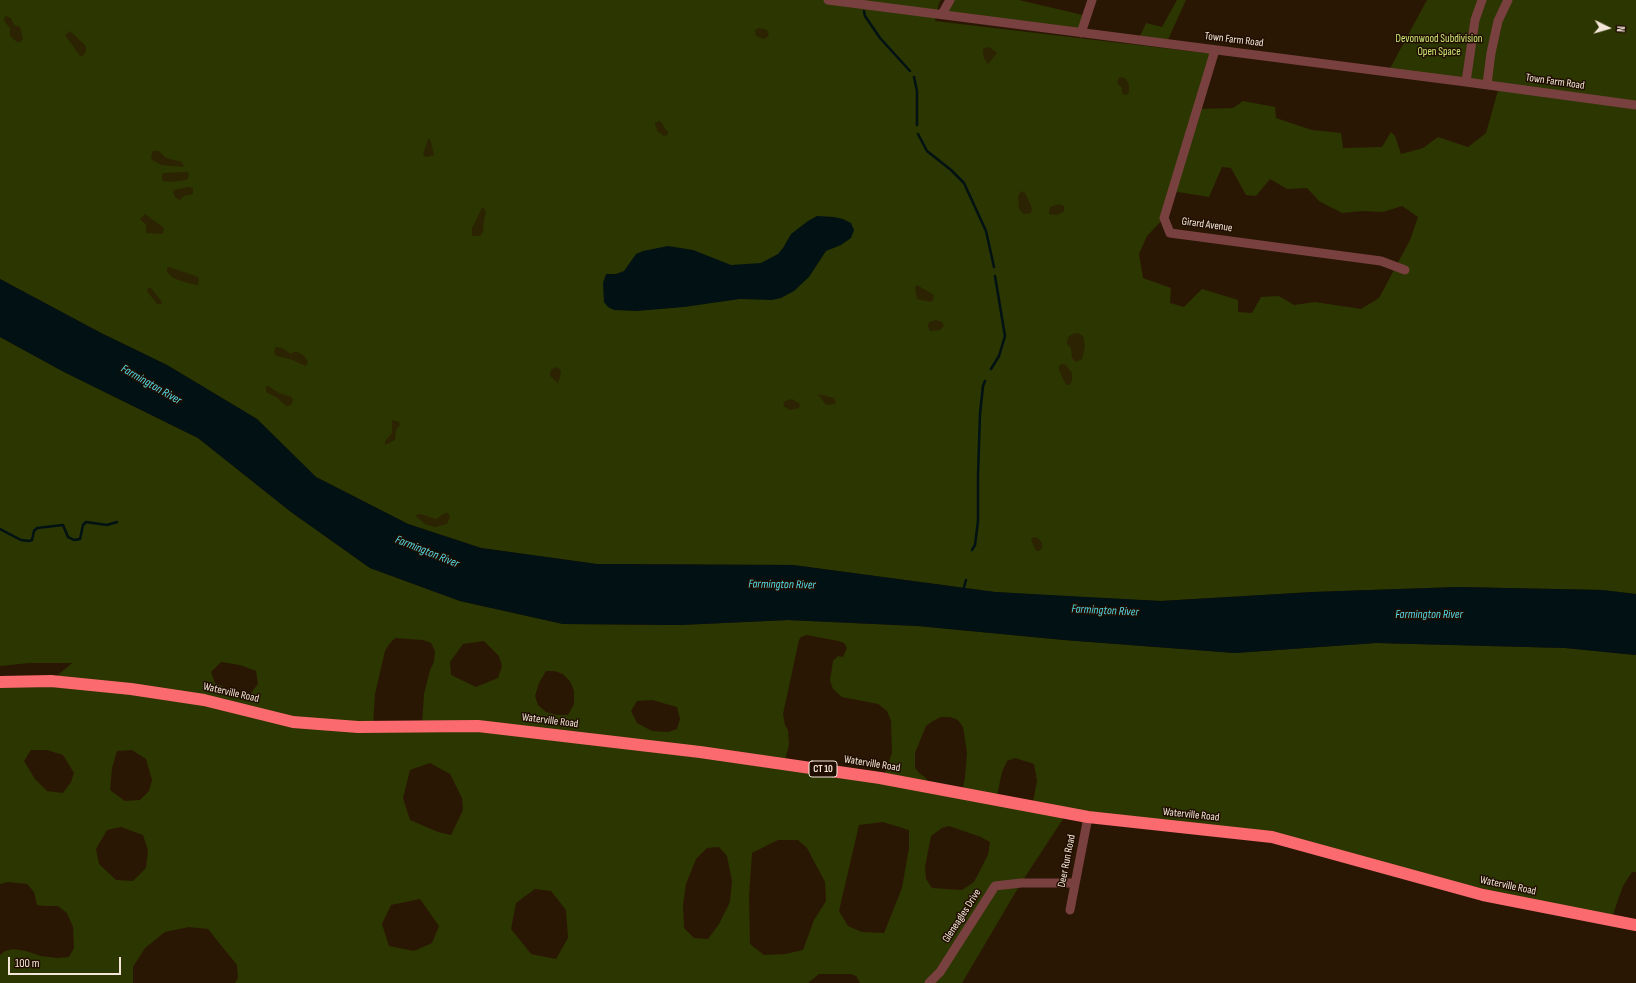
<!DOCTYPE html>
<style>
body{margin:0}
#map{position:relative;width:1636px;height:983px;overflow:hidden;background:#2a1703;font-family:"Sofia Sans Condensed",sans-serif}
canvas{display:block}
.north{position:absolute;left:1588px;top:8px;width:40px;height:40px;-webkit-text-stroke:3px #200e00;paint-order:stroke;rotate:95deg;font-size:11px;font-weight:700;line-height:16px;text-align:center;color:#f4e7da}
.north::after{content:'';display:block;margin:auto;width:14px;height:18px;background:#f4e7da;clip-path:polygon(50% 0,100% 100%,50% 72%,0 100%)}
.scale{position:absolute;left:8px;top:957px;width:113px;height:18px;box-sizing:border-box;border:2px solid #f4e7da;border-top:0;padding-left:5px;font-size:12px;line-height:14px;white-space:nowrap;color:#f4e7da;-webkit-text-stroke:3px #200e00;paint-order:stroke}
</style>
<div id="map">
<canvas width="1636" height="983"></canvas>
<div class="north">N</div>
<div class="scale">100 m</div>
</div>
<script>
const ctx = document.querySelector('canvas').getContext('2d');
ctx.lineJoin = 'round';
function paint(path, color) { ctx.fillStyle = color; ctx.fill(path, 'evenodd'); }
const shape = rows => new Path2D(rows.map(r => 'M' + r).join(''));
function stroke(path, color, width, dash) { ctx.strokeStyle = color; ctx.lineWidth = width; ctx.lineCap = dash ? 'butt' : 'round'; ctx.setLineDash(dash || []); ctx.stroke(path); }
function drawText(font, color, halo, rows, align = 'center') {
  ctx.font = font + ' "Sofia Sans Condensed",sans-serif'; ctx.lineWidth = 3; ctx.setLineDash([]); ctx.textBaseline = 'middle'; ctx.strokeStyle = halo; ctx.fillStyle = color; for (const [text, x, y, turn = 0] of rows) {
    ctx.save(); ctx.translate(x, y); ctx.rotate((+turn || 0) * Math.PI / 180); ctx.textAlign = isNaN(turn) ? turn : align; if (halo) ctx.strokeText(text, 0, 0); ctx.fillText(text, 0, 0); ctx.restore();
  }
}
paint(shape([
 [0,0,941,0,939,3,935,21,1205,53,1215,50,1197,109,1233,108,1243,101,1275,107,1276,118,1312,130,1341,133,1343,148,1382,147,1391,132,1395,136,1401,154,1423,148,1438,137,1468,147,1486,133,1499,87,1388,72,1427,0,1636,0,1636,594,1602,590,1458,587,1313,592,1161,601,1091,598,995,592,793,565,597,564,481,548,408,524,316,477,257,419,167,365,101,333,0,279],
 [1222,167,1231,168,1246,195,1256,196,1270,179,1287,189,1307,188,1319,201,1342,213,1363,211,1383,212,1402,206,1418,217,1410,240,1379,298,1361,309,1315,302,1294,305,1279,296,1261,297,1252,313,1238,312,1238,300,1202,289,1184,307,1170,303,1171,288,1143,278,1139,254,1147,236,1164,218,1172,191,1209,197],
 [950,0,1019,0,1087,16,1081,33,942,14],
 [1177,0,1186,0,1166,44,1138,40,1146,23,1162,27],
 [0,337,64,372,198,438,291,512,370,568,460,601,563,624,680,625,788,620,918,626,1064,640,1235,653,1376,643,1565,648,1636,655,1636,872,1632,872,1623,886,1611,920,1272,837,1067,813,1021,883,962,983,860,983,857,977,852,974,819,974,808,983,235,983,238,978,237,965,224,949,208,929,189,927,165,932,145,948,133,967,133,983,0,983,0,955,5,951,13,949,26,951,41,956,57,958,69,957,74,948,73,927,67,913,58,906,45,906,37,905,34,892,27,884,8,882,0,884,0,682,51,681,72,663,29,663,0,666],
 [807,635,838,641,844,643,847,648,843,657,838,656,833,661,830,681,833,689,842,697,878,704,887,711,891,721,892,753,883,778,784,763,789,745,788,730,785,725,783,714,799,640,801,637],
 [395,638,423,640,431,643,435,651,434,662,430,670,424,694,422,725,373,726,375,694,385,651,390,643],
 [484,641,499,656,502,666,498,678,476,687,451,675,450,662,463,644],
 [221,662,240,665,256,671,258,684,250,694,229,689,215,683,211,672],
 [546,671,554,671,563,674,570,681,574,691,574,704,568,715,557,715,546,712,538,705,535,696,539,683],
 [652,700,677,707,680,719,677,729,668,732,652,731,637,723,631,711,637,701],
 [941,717,950,717,958,720,963,727,967,753,965,777,962,793,929,787,926,778,919,773,915,768,915,753,926,726,933,721],
 [31,750,47,750,63,755,74,773,71,782,63,793,47,791,35,779,24,761],
 [132,750,146,759,152,780,149,791,140,800,125,801,110,790,112,768,117,751],
 [1015,758,1034,764,1037,781,1032,807,996,800,1002,772,1007,761],
 [430,763,450,774,462,798,463,810,451,835,438,832,410,820,403,798,410,770],
 [883,822,909,830,909,848,902,888,884,933,862,932,848,926,839,911,859,825],
 [949,826,981,837,990,842,988,855,974,882,962,890,932,888,926,879,925,867,931,836,942,828],
 [121,827,143,835,148,850,146,868,133,881,116,880,99,864,96,849,107,830],
 [778,840,798,840,807,848,825,882,826,901,814,920,803,950,785,954,764,955,750,944,749,896,752,853],
 [719,847,727,856,732,881,730,902,719,924,708,939,694,938,684,928,683,905,686,884,696,859,707,848],
 [535,889,551,891,566,910,568,938,556,959,531,954,511,929,516,903],
 [420,899,439,926,432,943,414,951,389,946,382,924,391,905]
]), '#2c3600');
paint(shape([
 [5,16,11,18,14,25,20,27,23,39,20,42,17,42,10,36,10,28,4,21],
 [759,28,767,30,769,35,767,37,764,39,756,36,755,30],
 [70,31,86,46,86,51,83,56,80,56,65,35],
 [989,47,997,53,988,64,984,58,983,50,984,48],
 [1121,77,1126,79,1129,85,1129,93,1126,95,1122,94,1122,88,1117,83,1119,78],
 [659,121,661,122,666,130,668,131,668,135,664,136,658,132,655,125,655,123],
 [428,139,430,139,434,155,426,157,423,155],
 [153,151,159,151,166,158,182,162,184,167,161,165,156,162,152,160,151,157],
 [188,172,189,175,188,179,185,180,171,182,163,181,162,178,162,174,164,173],
 [188,187,193,188,193,194,184,196,180,200,176,198,173,193,174,190],
 [1021,191,1025,193,1032,208,1031,213,1024,214,1019,209,1018,197],
 [1059,204,1064,206,1064,210,1063,212,1057,215,1049,214,1050,207],
 [482,208,484,208,486,213,484,219,483,232,480,236,472,236,472,228],
 [145,214,164,228,163,234,146,233,146,225,140,219],
 [169,267,198,277,199,280,198,285,191,284,173,278,167,272,167,268],
 [917,285,934,295,933,300,931,302,917,299,915,287],
 [148,288,151,288,162,302,161,304,157,304,147,291],
 [936,320,942,322,944,326,940,330,930,331,928,327,929,322],
 [1078,333,1083,336,1085,346,1082,359,1076,362,1072,358,1071,348,1067,344,1067,341,1069,336,1073,334],
 [276,347,282,348,291,354,294,352,298,352,304,356,308,362,306,366,290,359,276,356,274,351],
 [1062,364,1066,365,1072,373,1072,381,1069,385,1066,385,1059,370,1059,366],
 [556,367,560,369,561,373,558,383,550,376,551,370],
 [268,386,279,393,291,397,293,400,291,405,286,406,276,397,266,392,266,387],
 [818,394,834,398,836,403,829,405,825,404],
 [792,399,800,404,799,408,790,410,783,406,785,401],
 [392,420,399,422,400,425,396,430,395,440,385,445,385,441,392,433],
 [445,513,448,513,450,517,447,524,435,527,425,524,415,515,420,514,436,519],
 [1034,537,1038,538,1042,543,1042,548,1039,551,1036,551,1032,542,1031,539]
]), '#2b2302');
paint(shape([
 [817,216,834,217,843,219,851,223,854,230,851,238,841,245,826,251,809,277,794,291,781,298,772,300,740,299,684,307,636,311,614,310,608,307,604,302,603,283,606,274,616,274,624,271,636,254,643,251,668,246,693,250,731,265,761,263,778,254,783,248,791,234,808,221],
 [0,279,101,333,167,365,257,419,316,477,408,524,481,548,597,564,793,565,995,592,1161,601,1313,592,1458,587,1602,590,1636,594,1636,655,1565,648,1376,643,1235,653,1064,640,918,626,788,620,680,625,563,624,460,601,370,568,291,512,198,438,64,372,0,337]
]), '#021113');
stroke(shape([
 [864,11,865,16,880,38,910,71],
 [914,77,917,91,917,125],
 [918,134,927,151,951,170,964,183,986,231,994,267],
 [991,369,999,356,1005,336,995,276],
 [0,529,21,540,29,541,32,540,34,531,37,528,63,525,68,537,74,540,80,539,83,525,86,522,107,525,117,522],
 [972,550,975,545,978,521,978,475,980,414,983,386,985,381],
 [963,591,966,580]
]), '#021113', 2.5);
stroke(shape([
 [828,0,1466,82,1636,105],
 [942,14,950,0],
 [1081,33,1092,0],
 [1215,50,1164,218,1170,233,1381,261,1405,270],
 [1466,82,1475,20,1482,0],
 [1487,84,1491,53,1498,21,1508,0],
 [1070,910,1088,817],
 [929,983,940,972,995,886,1021,883,1074,883]
]), '#794040', 9);
stroke(shape([
 [0,682,51,681,131,689,204,700,293,722,358,727,478,726,700,752,880,778,1088,817,1272,837,1483,895,1636,925]
]), '#fa6a6f', 12);
for (const [x, y, w] of [
 [823,769,28]
]) { const box = new Path2D(); box.roundRect(x - w / 2, y - 8, w, 16, 3); ctx.fillStyle = '#200e00'; ctx.fill(box); stroke(box, '#f4e7da', 1); }
drawText('bold 10px', '#f4e7da', null, [
 ["CT 10",823,769]
]);
drawText('11px', '#ceea75', '#200e00', [
 ["Devonwood Subdivision",1439,39],
 ["Open Space",1439,52]
]);
drawText('11px', '#f4e7da', '#200e00', [
 ["Town Farm Road",1234,40,7],
 ["Town Farm Road",1555,82,8],
 ["Girard Avenue",1207,225,8],
 ["Waterville Road",231,693,13],
 ["Waterville Road",550,721,7],
 ["Waterville Road",872,764,9],
 ["Waterville Road",1191,815,6],
 ["Deer Run Road",1067,861,-79],
 ["Waterville Road",1508,886,12],
 ["Gleneagles Drive",962,916,-57]
]);
drawText('italic 12px', '#51d9e7', '#200e00', [
 ["Farmington River",151,385,30],
 ["Farmington River",427,552,22],
 ["Farmington River",782,585,1],
 ["Farmington River",1105,611,3],
 ["Farmington River",1429,615]
]);
</script>
